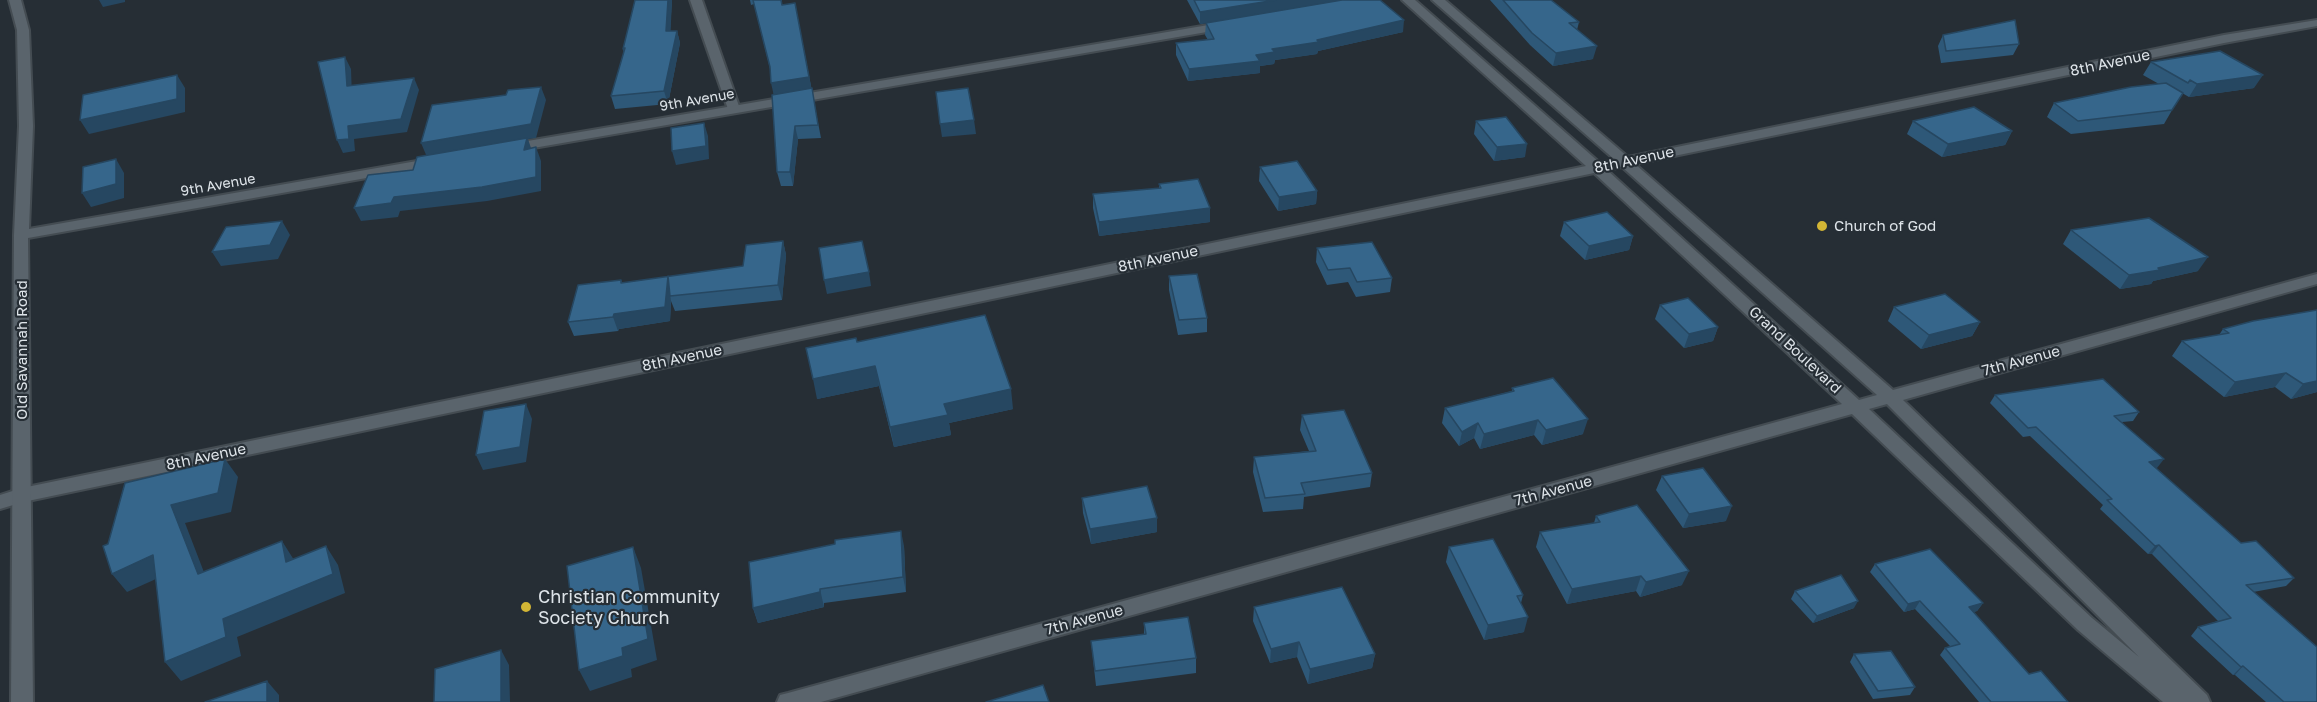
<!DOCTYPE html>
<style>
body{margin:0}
canvas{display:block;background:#262e35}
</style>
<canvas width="2317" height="702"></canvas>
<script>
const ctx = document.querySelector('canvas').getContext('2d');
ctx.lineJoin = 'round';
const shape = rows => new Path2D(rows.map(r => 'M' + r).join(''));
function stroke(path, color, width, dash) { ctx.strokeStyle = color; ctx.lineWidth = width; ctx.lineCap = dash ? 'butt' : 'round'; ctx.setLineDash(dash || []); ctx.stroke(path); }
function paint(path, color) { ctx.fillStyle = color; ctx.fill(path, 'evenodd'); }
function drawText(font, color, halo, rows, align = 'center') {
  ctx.font = font + ' "Golos Text",sans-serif'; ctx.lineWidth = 4.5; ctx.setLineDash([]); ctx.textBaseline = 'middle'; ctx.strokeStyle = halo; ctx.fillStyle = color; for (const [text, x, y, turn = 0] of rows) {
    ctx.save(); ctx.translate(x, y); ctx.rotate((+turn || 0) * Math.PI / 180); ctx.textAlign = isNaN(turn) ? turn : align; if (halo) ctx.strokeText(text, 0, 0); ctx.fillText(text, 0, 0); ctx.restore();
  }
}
const minor = shape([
 [690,0,702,0,740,109,739,112,729,112,728,109,690,0],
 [1402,0,1415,0,1600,163,1615,160,1432,0,1445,0,1628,157,2224,35,2317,20,2317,26,2224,43,1635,164,1893,390,2317,274,2317,284,1903,400,2207,695,2210,702,2163,702,2078,630,1852,414,821,702,777,702,780,695,788,693,1842,404,1594,173,23,502,0,509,0,495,22,488,1586,166,1402,0],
 [1622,167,1877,395,1859,400,1607,170,1622,167],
 [1887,404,2139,657,2092,618,1869,409,1887,404]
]);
const tertiary = shape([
 [9,0,21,0,29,30,33,126,29,229,434,158,441,162,434,166,28,238,33,702,11,702,14,235,19,126,17,30,9,0],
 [1226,22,1232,26,1230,28,510,152,503,148,510,144,1226,22]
]);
stroke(minor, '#444c52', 4);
stroke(tertiary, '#444c52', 4);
paint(minor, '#5a646c');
paint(tertiary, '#5a646c');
paint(shape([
 [635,0,672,0,670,31,677,31,680,43,668,104,615,109,611,96,624,53,623,49],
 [750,0,782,0,782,5,795,3,821,138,798,139,793,186,781,186,777,172,774,95,770,69,754,4,751,5],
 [1187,0,1380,0,1403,32,1318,51,1317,54,1275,60,1274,64,1260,66,1260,73,1188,81,1176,55,1176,43,1208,40,1205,35,1206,23,1200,24],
 [1490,0,1551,0,1579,22,1577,30,1593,59,1553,66,1530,45],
 [1943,35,2019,44,2013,55,1941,63,1938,46],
 [2151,62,2254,88,2189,97,2182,93,2164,124,2071,134,2047,117,2054,103,2159,84,2143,75],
 [1476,121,1525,157,1494,161,1474,134],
 [1913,121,2012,131,2005,145,1942,157,1907,134],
 [1260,167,1317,191,1316,204,1278,211,1259,181],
 [1159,184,1210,222,1099,236,1093,208,1093,194,1159,189],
 [1564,222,1633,236,1629,250,1585,260,1560,236],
 [2071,230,2198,271,2153,281,2151,284,2120,289,2063,244],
 [783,241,786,255,782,300,675,311,671,301,670,321,619,329,618,331,574,336,568,322,621,280,622,283,743,266],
 [1317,248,1392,278,1390,292,1356,297,1348,282,1327,285,1316,262],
 [1169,276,1207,318,1207,332,1178,335,1169,290],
 [1660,305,1718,327,1713,341,1684,348,1655,319],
 [1894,307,1980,322,1972,336,1921,349,1888,321],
 [2223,329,2317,392,2291,399,2275,387,2224,397,2172,356,2182,341,2219,335],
 [857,342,1013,409,949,423,951,435,894,447,879,386,817,399],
 [1512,388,1583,434,1542,445,1534,435,1480,449,1474,438,1459,446,1442,423,1445,408,1512,391],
 [1995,395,2139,412,2133,421,2122,422,2157,468,2156,468,2241,543,2294,578,2286,586,2253,592,2317,702,2266,702,2235,675,2233,675,2191,636,2198,627,2218,621,2152,554,2148,554,2100,509,2103,505,2030,436,2023,437,1990,403],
 [1302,415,1372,473,1370,487,1304,497,1303,509,1263,512,1253,472,1254,457,1309,451,1300,430],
 [1662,476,1726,521,1683,528,1656,490],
 [1082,498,1157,518,1157,532,1091,544,1083,513],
 [1596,516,1682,585,1640,597,1636,591,1567,604,1536,547,1540,532,1594,523],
 [904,546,906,592,824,603,824,607,758,623,753,608],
 [1449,547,1523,595,1521,603,1524,632,1484,640,1446,562],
 [1875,564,1983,603,1977,611,1973,612,2029,674,2068,702,1979,702,1940,655,1945,648,1950,646,1915,609,1904,612,1870,572],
 [1795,591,1854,608,1813,623,1791,599],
 [1254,607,1375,654,1372,668,1308,684,1297,657,1270,663,1253,621],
 [1144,623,1196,658,1196,673,1096,686,1091,641,1144,634],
 [1854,654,1915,687,1910,695,1873,699,1850,662]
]), '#2e5878');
paint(shape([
 [99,0,125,0,125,2,103,7],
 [668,0,672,0,670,44,666,31],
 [1276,0,1353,0,1200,24,1200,12],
 [795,3,821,138,812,90,774,96,771,83],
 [1404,20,1403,32,1318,51,1317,54,1275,60,1274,64,1260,66,1260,73,1188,81,1189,69,1256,55,1272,49],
 [677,31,680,43,668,104,664,91],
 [1597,46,1593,59,1553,66,1556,53],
 [345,57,351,69,352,98,347,86],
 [177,75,185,88,185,112,89,134,80,120],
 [2263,75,2254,88,2189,97,2197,84],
 [414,78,419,90,407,132,354,139,355,151,343,153,337,140,348,126],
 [541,87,546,100,536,138,528,139,532,151,427,157,421,143],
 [974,120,976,134,942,137,940,124],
 [704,123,708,136,709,159,676,165,672,151],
 [795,126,798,139,793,186,790,172],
 [2012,131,2005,145,1942,157,1948,144],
 [1527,144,1525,157,1494,161,1497,147],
 [536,147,541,161,541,191,487,201,400,211,398,217,361,221,354,208,394,197],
 [116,159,124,173,124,198,91,207,82,193],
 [1317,191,1316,204,1278,211,1279,197],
 [1210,208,1210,222,1099,236,1099,222],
 [282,221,290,235,278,259,221,266,212,252],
 [1633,236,1629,250,1585,260,1589,246],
 [783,241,786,255,782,300,778,285],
 [2208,257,2198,271,2153,281,2151,284,2120,289,2129,275],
 [869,272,871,286,827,294,824,280],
 [668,276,671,301,670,321,619,329,618,331,613,317,614,314],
 [1980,322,1972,336,1921,349,1929,335],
 [1718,327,1713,341,1684,348,1689,334],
 [875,366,879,386,817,399,813,379],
 [2286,373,2275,387,2224,397,2235,382],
 [2317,376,2317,392,2291,399,2303,384],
 [1011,389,1013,409,949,423,951,435,894,447,890,427,944,404],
 [526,404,532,419,526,462,483,470,476,455],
 [1588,419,1583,434,1542,445,1546,430],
 [1538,420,1534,435,1480,449,1484,434],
 [1478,423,1474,438,1459,446,1462,432],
 [225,459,238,477,231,512,185,523,212,593,198,574,171,505],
 [2164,459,2157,468,2142,471,2149,462],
 [1732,506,1726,521,1683,528,1689,514],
 [1157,518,1157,532,1091,544,1090,529],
 [901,531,904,546,906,592,903,577],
 [282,541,294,560,286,562],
 [2159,545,2152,554,2148,554,2155,546],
 [326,546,338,565,345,593,237,637,241,656,181,681,165,662,223,619],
 [633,547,641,568,657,660,631,669,632,677,590,691,579,670],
 [153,555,167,574,127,592,112,574],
 [1689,571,1682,585,1640,597,1646,582],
 [1641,576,1636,591,1567,604,1572,589],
 [820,589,824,607,758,623,753,608],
 [1858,601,1854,608,1813,623,1817,616],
 [1920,601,1915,609,1904,612,1908,604],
 [1983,603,1977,611,1964,615,1969,607],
 [1528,617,1524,632,1484,640,1488,625],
 [1299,642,1297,657,1270,663,1271,649],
 [501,650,509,665,510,702,501,702],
 [1375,654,1372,668,1308,684,1310,669],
 [2243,666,2235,675,2233,675,2241,667],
 [267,681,279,695,279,702,267,702]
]), '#264761');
const building = shape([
 [635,0,668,0,666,31,677,31,664,91,611,96,625,48,623,49,635,0],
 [753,0,781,0,782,5,795,3,809,77,771,83,770,67,753,0],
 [1194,0,1276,0,1200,12,1194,0],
 [1342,0,1380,0,1404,20,1317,40,1319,42,1272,49,1275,52,1256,55,1260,61,1189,69,1176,43,1214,39,1206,23,1342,0],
 [1503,0,1551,0,1579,22,1569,23,1597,46,1556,53,1532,33,1503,0],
 [2015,20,2019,44,1946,51,1943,35,2015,20],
 [2220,51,2263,75,2197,84,2190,80,2188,83,2151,62,2220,51],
 [345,57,347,86,414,78,401,119,348,126,349,139,337,140,318,62,345,57],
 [177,75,177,99,80,120,83,95,177,75],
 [2166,83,2183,93,2172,110,2078,121,2054,103,2131,87,2166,83],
 [541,87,531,124,421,143,432,105,506,95,508,90,541,87],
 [812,88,818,125,795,126,790,172,777,172,772,95,812,88],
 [968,88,974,120,940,124,936,92,968,88],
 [1974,107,2012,131,1948,144,1913,121,1974,107],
 [1506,117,1527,144,1497,147,1476,121,1506,117],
 [704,123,706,146,672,151,671,128,704,123],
 [527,138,524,150,536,147,536,177,482,187,394,197,391,203,354,208,368,175,413,170,417,157,527,138],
 [116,159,116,184,82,193,83,167,116,159],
 [1297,161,1317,191,1279,197,1260,167,1297,161],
 [1198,179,1210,208,1099,222,1093,194,1161,188,1159,184,1198,179],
 [1607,212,1633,236,1589,246,1564,222,1607,212],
 [2149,218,2208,257,2158,268,2160,270,2129,275,2071,230,2149,218],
 [282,221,270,245,212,252,226,227,282,221],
 [783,241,778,285,670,296,668,276,665,307,614,314,613,317,568,322,578,285,621,280,621,283,743,266,746,245,783,241],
 [862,241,869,272,824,280,819,248,862,241],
 [1372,242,1392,278,1357,282,1350,268,1328,270,1317,248,1372,242],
 [1197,274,1207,318,1179,320,1169,276,1197,274],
 [1945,294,1980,322,1929,335,1894,307,1945,294],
 [1688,298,1718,327,1689,334,1660,305,1688,298],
 [2317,310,2317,381,2303,384,2286,373,2235,382,2182,341,2229,333,2223,329,2253,321,2317,310],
 [985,315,1011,389,944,404,948,415,890,427,875,366,813,379,806,348,856,338,857,342,985,315],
 [1553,378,1588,419,1546,430,1538,420,1484,434,1478,423,1462,432,1445,408,1514,391,1512,388,1553,378],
 [2103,379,2139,412,2114,416,2164,459,2149,462,2241,543,2256,541,2294,578,2246,585,2317,647,2317,702,2284,702,2243,666,2241,667,2198,627,2231,618,2159,545,2155,546,2107,500,2112,499,2036,427,2028,428,1995,395,2103,379],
 [526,404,520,447,476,455,484,411,526,404],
 [1344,410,1372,473,1301,483,1305,494,1265,498,1254,457,1316,451,1302,415,1344,410],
 [225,459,218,493,171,505,198,574,282,541,286,562,326,546,333,574,223,619,226,637,165,662,153,555,112,574,103,546,108,544,125,483,225,459],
 [1703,468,1732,506,1689,514,1662,476,1703,468],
 [1147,486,1157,518,1090,529,1082,498,1147,486],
 [1637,505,1689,571,1646,582,1641,576,1572,589,1540,532,1600,522,1596,516,1637,505],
 [901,531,903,577,820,589,820,592,753,608,749,562,835,544,835,540,901,531],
 [1493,539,1523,595,1517,596,1528,617,1488,625,1449,547,1493,539],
 [633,547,648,639,622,648,623,656,579,670,567,566,633,547],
 [1930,549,1983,603,1969,607,2029,674,2041,671,2068,702,1991,702,1945,648,1960,644,1920,601,1908,604,1875,564,1930,549],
 [1841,575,1858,601,1817,616,1795,591,1841,575],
 [1342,587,1375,654,1310,669,1299,642,1271,649,1254,607,1342,587],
 [1188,617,1196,658,1095,671,1091,641,1146,634,1144,623,1188,617],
 [501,650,501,702,434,702,435,669,501,650],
 [1891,651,1915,687,1878,691,1854,654,1891,651],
 [267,681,267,702,205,702,267,681],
 [1043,685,1049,702,986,702,1043,685]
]);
paint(building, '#36668b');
stroke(building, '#264761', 1.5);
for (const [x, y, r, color] of [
 [1822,226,6,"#d3b635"],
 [526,607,6,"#d3b635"]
]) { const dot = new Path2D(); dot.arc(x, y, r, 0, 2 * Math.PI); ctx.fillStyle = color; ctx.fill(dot); stroke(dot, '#262e35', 2); }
drawText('14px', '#dee4e9', '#262e35', [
 ["9th Avenue",697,100,-10],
 ["9th Avenue",218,185,-10]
]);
drawText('15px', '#dee4e9', '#262e35', [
 ["8th Avenue",2110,63,-12],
 ["8th Avenue",1634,160,-12],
 ["8th Avenue",1158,259,-12],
 ["Old Savannah Road",22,350,-90],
 ["Grand Boulevard",1795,350,43],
 ["8th Avenue",682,358,-12],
 ["7th Avenue",2021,361,-15],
 ["8th Avenue",206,457,-12],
 ["7th Avenue",1553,491,-15],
 ["7th Avenue",1084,620,-15]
]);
drawText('15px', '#dee4e9', '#262e35', [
 ["Church of God",1834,226]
], 'left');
drawText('18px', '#dee4e9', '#262e35', [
 ["Christian Community",538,597],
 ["Society Church",538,618]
], 'left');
</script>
